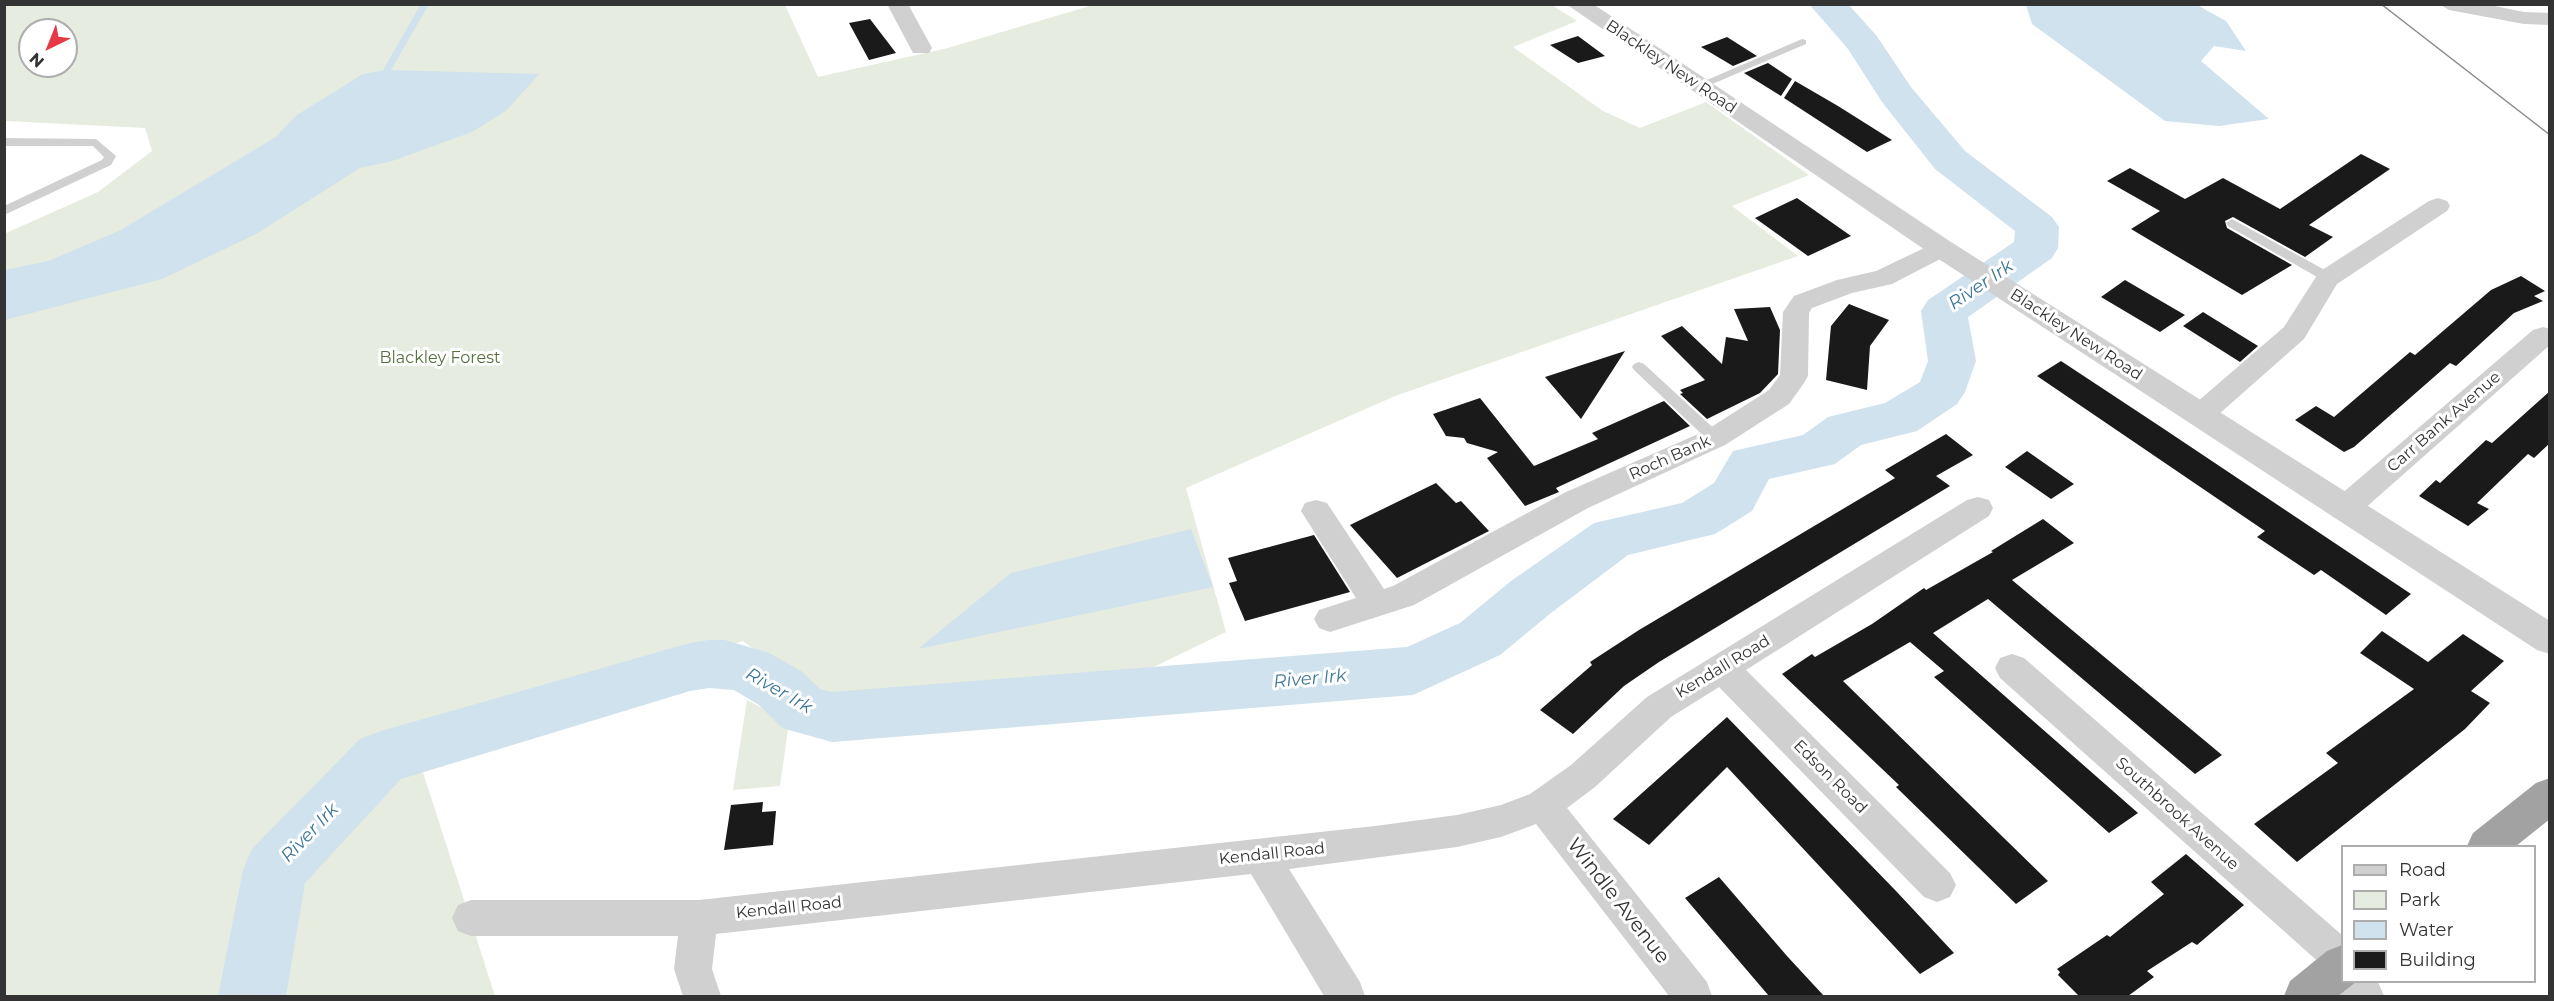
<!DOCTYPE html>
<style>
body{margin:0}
#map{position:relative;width:2554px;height:1001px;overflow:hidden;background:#fff;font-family:Montserrat,sans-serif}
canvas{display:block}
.frame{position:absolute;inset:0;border:6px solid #333;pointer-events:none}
.legend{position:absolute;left:2341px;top:845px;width:195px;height:138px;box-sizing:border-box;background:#fff;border:2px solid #adadad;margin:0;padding:8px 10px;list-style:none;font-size:18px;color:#333}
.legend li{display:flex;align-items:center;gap:12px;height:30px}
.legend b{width:30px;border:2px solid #adadad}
.north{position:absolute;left:18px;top:18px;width:60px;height:60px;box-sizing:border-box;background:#fff;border:2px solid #adadad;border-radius:50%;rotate:223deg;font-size:16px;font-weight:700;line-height:24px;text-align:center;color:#333}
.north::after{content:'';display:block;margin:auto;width:21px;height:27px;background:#e63946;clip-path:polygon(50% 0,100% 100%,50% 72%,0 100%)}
</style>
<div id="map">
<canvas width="2554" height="1001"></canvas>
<div class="frame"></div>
<ul class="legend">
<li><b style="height:8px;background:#d0d0d0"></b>Road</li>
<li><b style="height:16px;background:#e6ecdf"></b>Park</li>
<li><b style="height:16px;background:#cfe2ee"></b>Water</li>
<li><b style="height:16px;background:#1a1a1a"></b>Building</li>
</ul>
<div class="north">N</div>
</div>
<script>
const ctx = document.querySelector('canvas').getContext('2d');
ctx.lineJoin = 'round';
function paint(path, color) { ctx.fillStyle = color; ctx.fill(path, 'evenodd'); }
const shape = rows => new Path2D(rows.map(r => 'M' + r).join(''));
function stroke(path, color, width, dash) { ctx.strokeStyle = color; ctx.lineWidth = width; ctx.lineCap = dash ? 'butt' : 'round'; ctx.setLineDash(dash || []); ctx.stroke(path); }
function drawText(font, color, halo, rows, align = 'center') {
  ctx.font = font + ' Montserrat,sans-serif'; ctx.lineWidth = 6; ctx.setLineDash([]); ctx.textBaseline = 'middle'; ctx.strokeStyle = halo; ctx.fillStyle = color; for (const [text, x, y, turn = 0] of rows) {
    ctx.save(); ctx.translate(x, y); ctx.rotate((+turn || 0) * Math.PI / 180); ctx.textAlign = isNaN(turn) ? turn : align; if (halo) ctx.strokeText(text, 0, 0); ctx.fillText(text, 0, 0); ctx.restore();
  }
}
paint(shape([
 [5,4,785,5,818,77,948,48,1093,5,1552,5,1577,21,1513,47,1603,111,1640,128,1706,102,1809,175,1732,206,1798,256,1395,396,1186,488,1226,632,1135,676,976,692,821,701,743,641,410,732,495,996,5,996,4,234,98,192,152,151,145,128,5,121],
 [30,30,66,30,66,66,30,66],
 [747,700,789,722,780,786,733,790]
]), '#e6ecdf');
paint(shape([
 [2026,5,2197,5,2226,21,2246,51,2214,46,2201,61,2269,119,2219,126,2165,121,2032,24],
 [387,70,539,74,506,111,472,132,392,161,360,168,256,234,162,279,5,320,5,270,48,261,119,231,276,137,297,115,363,74],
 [1191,529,1213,587,918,649,1011,573]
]), '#cfe2ee');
stroke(shape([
 [387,70,425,4]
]), '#cfe2ee', 7);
paint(shape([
 [1809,4,1848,4,1876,35,1911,87,1965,151,2052,217,2059,227,2058,248,2052,258,1968,317,1976,361,1965,392,1957,404,1917,431,1861,445,1835,464,1769,479,1752,511,1715,534,1628,555,1551,613,1500,655,1413,695,832,742,782,728,759,705,734,690,709,688,690,691,401,779,305,883,286,996,218,996,243,870,252,849,360,739,381,731,690,643,709,640,725,640,769,653,801,671,820,689,832,692,1407,647,1460,623,1511,581,1594,523,1682,503,1714,483,1733,451,1803,435,1828,417,1885,403,1920,382,1928,361,1921,311,1928,300,2014,242,2015,231,1935,169,1882,102,1848,49,1809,4]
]), '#cfe2ee');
paint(shape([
 [870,19,896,53,869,60,849,23],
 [1578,36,1605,56,1578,63,1550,45],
 [1727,37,1757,56,1733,66,1701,47],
 [1768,63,1792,79,1781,96,1744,73],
 [1795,81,1838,106,1892,140,1867,152,1784,98],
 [2361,154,2390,169,2309,225,2333,237,2305,257,2233,217,2225,221,2227,228,2292,265,2242,295,2131,229,2160,211,2107,181,2130,168,2185,199,2223,178,2280,209],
 [1797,198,1851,236,1808,256,1755,218],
 [2521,276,2545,291,2534,296,2543,301,2514,313,2456,366,2450,363,2354,447,2344,452,2295,420,2316,406,2334,417,2410,352,2415,355,2491,290],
 [2125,280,2185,315,2160,332,2101,297],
 [1849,304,1889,320,1870,346,1867,390,1826,380,1831,326],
 [1770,307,1780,330,1778,374,1760,393,1707,419,1680,394,1683,393,1680,390,1705,380,1661,336,1682,326,1722,364,1726,337,1748,341,1734,309],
 [2203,312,2258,346,2240,362,2183,326],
 [1625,351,1581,419,1545,377],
 [2061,361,2161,427,2411,594,2386,615,2321,570,2314,575,2257,537,2265,531,2037,376],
 [2550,391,2550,443,2534,458,2528,454,2477,503,2489,509,2468,526,2419,496,2436,480,2440,483,2486,440,2492,443],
 [1480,398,1534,466,1598,439,1592,433,1664,401,1690,426,1556,488,1559,492,1525,506,1487,458,1498,452,1467,443,1464,438,1446,436,1433,414],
 [1946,434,1973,455,1936,476,1950,486,1659,662,1624,686,1573,734,1540,710,1592,665,1590,662,1639,630,1895,478,1885,470],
 [2027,451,2074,484,2051,499,2005,467],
 [1436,483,1456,503,1461,501,1489,531,1397,578,1350,525],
 [2043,519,2074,543,2012,580,2222,755,2195,774,1988,599,1933,633,2138,813,2109,833,1934,677,1944,671,1910,642,1843,681,2048,881,2016,904,1896,787,1899,785,1782,674,1812,654,1815,657,1872,624,1924,588,1926,590,1993,552,1991,551],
 [1314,535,1350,592,1245,621,1229,583,1237,581,1228,558],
 [2382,631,2428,662,2463,634,2504,661,2471,691,2490,703,2465,729,2297,862,2254,824,2338,763,2326,753,2414,689,2360,653],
 [1727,717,1896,891,1954,953,1920,974,1727,767,1649,845,1613,819],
 [763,802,762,812,776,811,773,845,724,850,731,805],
 [2186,854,2244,905,2197,945,2192,942,2147,971,2154,977,2128,996,2079,996,2058,975,2060,972,2057,969,2107,935,2110,937,2164,894,2151,882],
 [1719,877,1787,956,1824,996,1769,996,1685,898]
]), '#1a1a1a');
paint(shape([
 [1802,39,1806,40,1806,44,1703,88,1699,89,1693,86,1802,39],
 [4,138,96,139,116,156,111,165,4,215,4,206,102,160,104,157,93,146,4,146,4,138],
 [2232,219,2334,275,2335,278,2334,281,2324,281,2228,226,2226,223,2232,219],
 [1639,362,1644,364,1720,434,1722,438,1720,442,1710,442,1634,370,1632,367,1634,364,1639,362]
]), '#d0d0d0');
paint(shape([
 [887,4,908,4,932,48,929,53,913,53,887,4],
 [2439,4,2485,4,2524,12,2550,13,2550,25,2524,24,2449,10,2439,4],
 [2438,198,2447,201,2450,206,2447,211,2337,284,2304,339,2210,422,2200,425,2190,422,2186,415,2190,408,2284,327,2319,272,2429,201,2438,198],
 [1941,240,1950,242,1954,248,1950,254,1892,284,1852,293,1812,308,1809,313,1808,376,1804,383,1789,404,1725,445,1588,508,1414,605,1330,632,1319,628,1314,619,1319,610,1356,598,1301,511,1305,503,1316,500,1327,503,1384,589,1393,586,1566,492,1705,431,1769,390,1780,375,1783,312,1794,296,1837,280,1876,271,1941,240],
 [2543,327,2550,329,2550,345,2355,517,2344,520,2333,517,2329,509,2333,501,2533,330,2543,327],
 [1978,497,1989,500,1993,508,1989,516,1746,670,1950,873,1956,885,1950,897,1937,902,1924,897,1719,687,1671,717,1595,787,1567,808,1707,982,1712,996,1669,996,1536,824,1501,837,1457,847,1289,869,1360,982,1365,996,1324,996,1251,874,716,934,712,969,721,996,683,996,674,969,678,936,471,936,458,931,452,918,458,905,471,900,699,900,1375,826,1457,815,1501,805,1530,794,1571,765,1647,697,1967,500,1978,497],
 [2012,654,2024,658,2342,935,2342,982,2378,982,2384,996,2334,995,2329,982,2332,974,2000,678,1995,668,2000,658,2012,654]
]), '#d0d0d0');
paint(shape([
 [1566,4,1593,4,1951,242,2550,621,2550,654,2537,650,1931,254,1566,4]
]), '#d0d0d0');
paint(shape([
 [2550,778,2550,819,2516,846,2467,846,2473,833,2536,783,2550,778],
 [2342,945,2342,982,2356,982,2338,996,2284,996,2290,981,2327,951,2342,945]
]), '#a2a2a2');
stroke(shape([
 [2381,4,2550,135]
]), '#888', 1.5);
drawText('16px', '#333', '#fff', [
 ["Blackley New Road",1671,67,34],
 ["Blackley New Road",2076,335,33],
 ["Carr Bank Avenue",2444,422,-41],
 ["Roch Bank",1670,458,-24],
 ["Kendall Road",1723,667,-31],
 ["Edson Road",1830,777,45],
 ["Southbrook Avenue",2177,814,42],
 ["Kendall Road",1272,854,-6],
 ["Kendall Road",789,908,-6]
]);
drawText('16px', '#56703f', '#fff', [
 ["Blackley Forest",440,358]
]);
drawText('italic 18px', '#3f7597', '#fff', [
 ["River Irk",1981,285,-34],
 ["River Irk",1310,679,-5],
 ["River Irk",779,691,30],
 ["River Irk",310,833,-46]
]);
drawText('20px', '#333', '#fff', [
 ["Windle Avenue",1618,901,52]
]);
</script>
